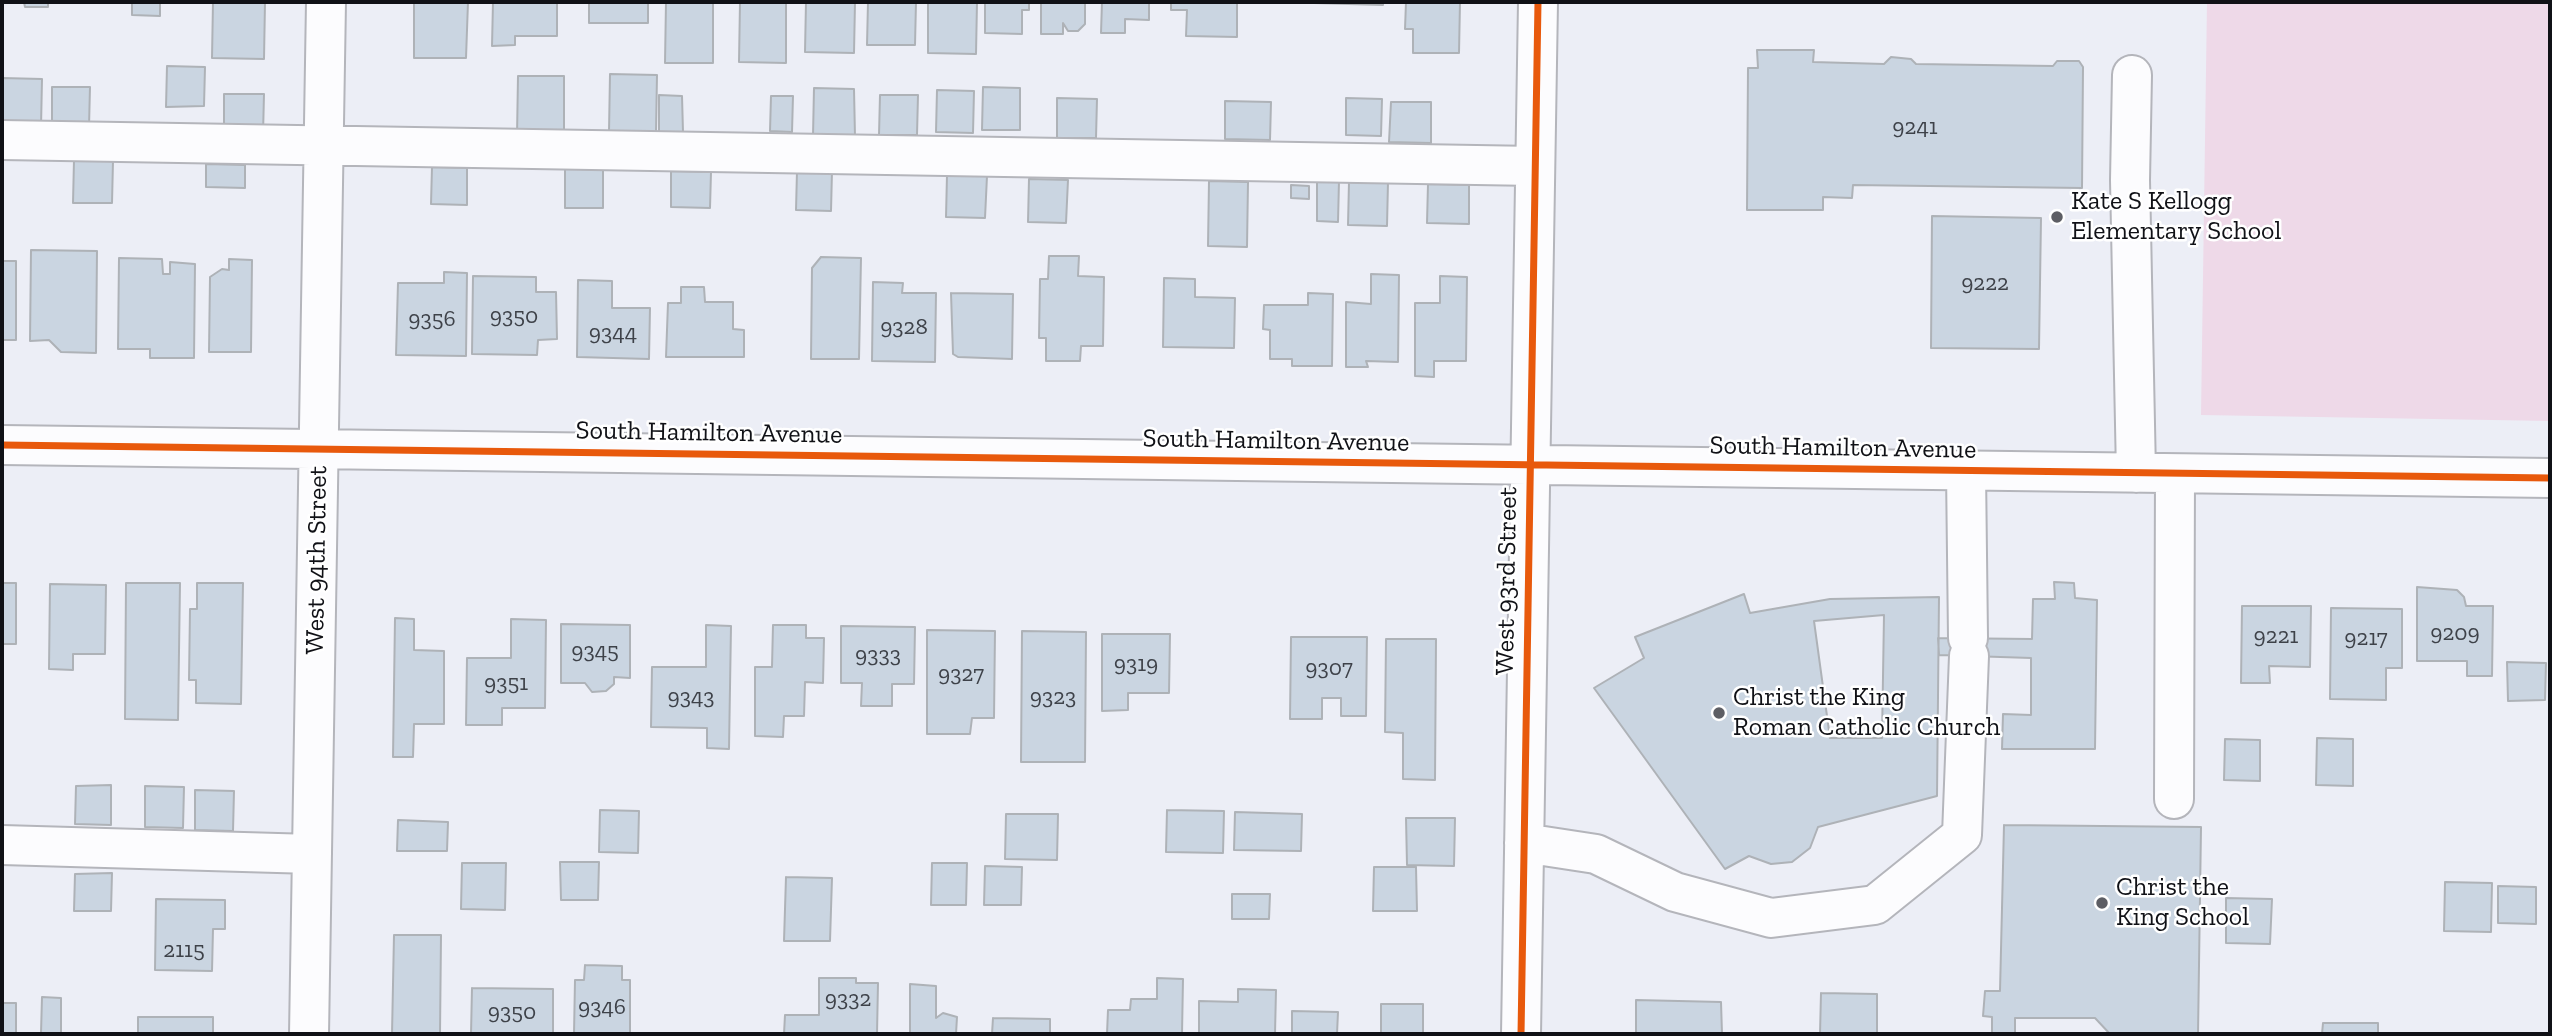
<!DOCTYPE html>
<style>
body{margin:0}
#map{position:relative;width:2552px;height:1036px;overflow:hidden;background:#eceef6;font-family:"Zilla Slab",serif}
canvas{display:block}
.frame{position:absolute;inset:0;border:4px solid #101116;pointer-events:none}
</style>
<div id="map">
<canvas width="2552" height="1036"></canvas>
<div class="frame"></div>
</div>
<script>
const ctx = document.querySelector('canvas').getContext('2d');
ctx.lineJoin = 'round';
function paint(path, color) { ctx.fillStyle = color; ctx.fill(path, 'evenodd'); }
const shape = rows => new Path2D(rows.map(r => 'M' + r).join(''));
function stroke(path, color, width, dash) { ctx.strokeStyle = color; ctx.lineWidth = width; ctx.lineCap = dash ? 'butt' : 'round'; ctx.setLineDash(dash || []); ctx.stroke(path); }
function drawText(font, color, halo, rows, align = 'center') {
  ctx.font = font + ' "Zilla Slab",serif'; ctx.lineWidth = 5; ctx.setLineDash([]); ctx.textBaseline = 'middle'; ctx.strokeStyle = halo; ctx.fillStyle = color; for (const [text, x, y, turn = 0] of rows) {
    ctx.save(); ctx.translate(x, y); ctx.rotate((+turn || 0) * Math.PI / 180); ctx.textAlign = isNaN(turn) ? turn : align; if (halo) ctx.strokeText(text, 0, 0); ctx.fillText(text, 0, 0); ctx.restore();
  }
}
paint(shape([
 [2207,2,2550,2,2550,421,2201,415]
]), '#eed9e8');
const building = shape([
 [24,2,48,2,48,7,25,7,24,2],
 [132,2,160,2,160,16,132,15,132,2],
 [213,2,265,2,264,59,212,58,213,2],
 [414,2,468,2,466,58,414,58,414,2],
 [493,2,557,2,557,36,515,36,515,45,492,46,493,2],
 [589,2,648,2,648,23,589,23,589,2],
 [666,2,713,2,713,63,665,63,666,2],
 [740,2,786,2,786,63,739,62,740,2],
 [806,2,855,2,854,53,805,52,806,2],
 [868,2,916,2,915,45,867,45,868,2],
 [928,2,977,2,976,54,928,53,928,2],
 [985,2,1029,2,1029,10,1022,10,1022,34,985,33,985,2],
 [1041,2,1085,2,1085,24,1078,31,1068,31,1063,23,1063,34,1041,34,1041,2],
 [1102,2,1149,2,1149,20,1125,19,1125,33,1101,33,1102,2],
 [1171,2,1237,2,1237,37,1186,36,1187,10,1171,10,1171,2],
 [1314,2,1383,2,1383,5,1314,3,1314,2],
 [1406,2,1460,2,1459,53,1413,53,1413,29,1405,29,1406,2],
 [1757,50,1814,50,1813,62,1884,64,1891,57,1911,59,1916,64,2053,66,2057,61,2079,61,2083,67,2082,188,1853,185,1852,198,1823,197,1823,210,1747,210,1748,68,1758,68,1757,50],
 [167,66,205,67,204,106,166,107,167,66],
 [610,74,657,75,656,132,609,132,610,74],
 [518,76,564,76,564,138,517,136,518,76],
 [2,78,42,79,41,127,2,127,2,78],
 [52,87,90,87,89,127,52,127,52,87],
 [983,87,1020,88,1020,130,982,130,983,87],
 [814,88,854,89,855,137,813,136,814,88],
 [937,90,974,91,973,133,936,132,937,90],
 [224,94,264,94,263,135,224,134,224,94],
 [659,95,682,96,683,132,659,132,659,95],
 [880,95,918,95,917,135,879,135,880,95],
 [771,96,793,96,792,132,770,131,771,96],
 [1057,98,1097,99,1096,138,1057,138,1057,98],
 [1346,98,1382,99,1381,136,1346,135,1346,98],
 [1225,101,1271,102,1270,140,1225,139,1225,101],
 [1391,102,1431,102,1431,143,1389,142,1391,102],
 [74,160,113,161,112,203,73,203,74,160],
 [206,164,245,165,245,188,206,187,206,164],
 [432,167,467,168,467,205,431,204,432,167],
 [565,167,603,167,603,208,565,208,565,167],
 [671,171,711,172,710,208,671,207,671,171],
 [797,171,832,171,831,211,796,210,797,171],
 [947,175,987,176,985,218,946,217,947,175],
 [1029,179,1068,180,1066,223,1028,222,1029,179],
 [1209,181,1248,182,1247,247,1208,246,1209,181],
 [1317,181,1339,181,1338,222,1317,221,1317,181],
 [1349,182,1388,182,1387,226,1348,225,1349,182],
 [1428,184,1469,185,1469,224,1427,223,1428,184],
 [1291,185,1309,186,1309,199,1291,198,1291,185],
 [1932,216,2041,218,2039,349,1931,348,1932,216],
 [31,250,97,251,96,353,61,352,49,340,30,341,31,250],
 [1049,256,1079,256,1078,276,1104,277,1103,346,1081,346,1080,361,1046,361,1046,338,1039,338,1040,279,1048,279,1049,256],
 [821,257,861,258,859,359,811,359,812,268,821,257],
 [119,258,162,259,163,274,170,274,170,262,195,264,194,358,150,358,150,349,118,349,119,258],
 [229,259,252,260,251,352,209,352,210,277,222,269,229,270,229,259],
 [2,261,16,261,16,340,2,340,2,261],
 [444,272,467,273,466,356,396,355,398,283,444,283,444,272],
 [1371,274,1399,275,1398,362,1366,361,1368,367,1346,367,1346,302,1371,304,1371,274],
 [473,276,536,277,536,292,556,292,557,339,538,340,537,355,472,354,473,276],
 [1440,276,1467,277,1466,361,1434,361,1434,377,1415,376,1415,303,1440,303,1440,276],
 [1164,278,1195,279,1195,297,1235,298,1234,348,1163,347,1164,278],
 [578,280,612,281,612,308,650,308,649,359,577,357,578,280],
 [873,282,903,283,902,293,936,293,935,362,872,361,873,282],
 [681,287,704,287,705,302,733,302,733,329,744,330,744,357,666,357,668,303,681,303,681,287],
 [951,293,1013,294,1012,359,958,357,953,354,951,293],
 [1308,293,1333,294,1332,366,1292,366,1292,359,1270,359,1270,330,1263,329,1264,305,1308,305,1308,293],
 [2054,582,2074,583,2075,598,2097,600,2095,749,2002,749,2003,714,2031,715,2031,658,1939,655,1938,638,2032,639,2033,599,2055,599,2054,582],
 [2,583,16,583,16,644,2,644,2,583],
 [126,583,180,583,178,720,125,719,126,583],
 [197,583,243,583,241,704,196,703,196,680,189,680,190,609,197,609,197,583],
 [50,584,106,585,105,654,73,654,73,670,49,669,50,584],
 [2417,587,2457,590,2464,597,2466,606,2493,606,2492,676,2467,676,2467,661,2417,661,2417,587],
 [1744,594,1750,613,1830,599,1939,597,1937,796,1818,827,1810,848,1792,862,1771,864,1749,856,1725,869,1594,688,1644,658,1635,637,1744,594],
 [1884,615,1882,738,1830,738,1814,621,1884,615],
 [2242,606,2311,606,2310,667,2269,666,2270,683,2241,683,2242,606],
 [2331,608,2402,609,2402,668,2386,668,2386,700,2330,699,2331,608],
 [395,618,414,619,414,650,444,651,444,724,414,724,413,757,393,757,395,618],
 [511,619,546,620,545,708,502,708,502,725,466,725,467,658,511,658,511,619],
 [561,624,630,625,630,678,614,677,614,684,606,691,592,692,585,683,561,683,561,624],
 [706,625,731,626,729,749,707,748,707,728,651,727,652,667,706,667,706,625],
 [773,625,806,625,806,638,824,638,823,683,805,682,804,716,784,716,783,737,755,736,755,667,772,667,773,625],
 [841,626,915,627,914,684,892,684,892,706,861,706,862,683,841,683,841,626],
 [927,630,995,631,994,718,972,718,970,734,927,734,927,630],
 [1022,631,1086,632,1085,762,1021,762,1022,631],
 [1102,634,1170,634,1169,693,1128,693,1128,710,1102,711,1102,634],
 [1291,637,1367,637,1366,716,1341,716,1341,698,1322,698,1322,719,1290,719,1291,637],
 [1386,639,1436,639,1435,780,1403,779,1403,733,1385,732,1386,639],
 [2507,662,2546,663,2545,700,2508,701,2507,662],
 [2317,738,2353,739,2353,786,2316,785,2317,738],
 [2225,739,2260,740,2260,781,2224,780,2225,739],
 [111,785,111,825,75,824,76,786,111,785],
 [145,786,184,787,183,828,145,827,145,786],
 [195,790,234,791,233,831,195,830,195,790],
 [600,810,639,811,638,853,599,852,600,810],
 [1167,810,1224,811,1223,853,1166,852,1167,810],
 [1235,812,1302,814,1301,851,1234,850,1235,812],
 [1006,814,1058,814,1057,860,1005,859,1006,814],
 [1406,818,1455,818,1454,866,1407,865,1406,818],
 [398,820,448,822,447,851,397,851,398,820],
 [2004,825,2201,827,2198,1034,2110,1034,2095,1018,2015,1018,2015,1034,1992,1034,1992,1017,1983,1016,1985,991,2000,991,2004,825],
 [560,862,599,862,598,900,561,900,560,862],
 [462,863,506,863,505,910,461,909,462,863],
 [932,863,967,863,966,905,931,905,932,863],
 [985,866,1022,867,1021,905,984,905,985,866],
 [1374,867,1416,867,1417,911,1373,911,1374,867],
 [112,873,111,911,74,911,75,874,112,873],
 [786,877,832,878,830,941,784,941,786,877],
 [2445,882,2492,883,2491,932,2444,931,2445,882],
 [2498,886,2536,887,2536,924,2498,923,2498,886],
 [1232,894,1270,894,1269,919,1232,919,1232,894],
 [2226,898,2272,899,2270,944,2226,943,2226,898],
 [156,899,225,900,225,929,213,929,212,971,155,970,156,899],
 [394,935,441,935,440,1034,392,1034,394,935],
 [585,965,622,966,622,980,630,980,630,1034,574,1034,575,980,584,980,585,965],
 [819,978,856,978,856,983,878,983,877,1034,784,1034,785,1015,819,1015,819,978],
 [1157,978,1183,979,1182,1034,1107,1034,1108,1010,1130,1010,1131,999,1157,999,1157,978],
 [910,984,936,986,936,1018,943,1013,957,1017,956,1034,910,1034,910,984],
 [472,988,553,989,553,1034,471,1034,472,988],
 [1238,989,1276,990,1275,1034,1199,1034,1199,1001,1238,1002,1238,989],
 [1821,993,1877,994,1877,1034,1820,1034,1821,993],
 [42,997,61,998,61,1034,41,1033,42,997],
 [1636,1000,1721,1002,1722,1034,1636,1034,1636,1000],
 [2,1003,16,1003,16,1034,2,1034,2,1003],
 [1381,1004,1423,1004,1423,1034,1381,1034,1381,1004],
 [1292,1011,1338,1012,1337,1034,1292,1034,1292,1011],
 [138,1017,213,1017,213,1034,138,1034,138,1017],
 [993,1018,1050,1019,1050,1034,992,1034,993,1018],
 [2323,1023,2378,1023,2378,1034,2322,1034,2323,1023]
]);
paint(building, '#cad5e1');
stroke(building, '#aeb2b7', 2);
const minor = shape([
 [2132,75,2130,180,2136,473],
 [2,140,1535,166],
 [2,445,2550,478],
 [1966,471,1968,638],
 [2174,799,2175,474],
 [1524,843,1596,854,1675,892,1771,918,1875,905,1962,835,1969,656],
 [2,845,312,854],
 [309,1034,326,2],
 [1521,1034,1538,2]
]);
stroke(minor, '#b4b5bb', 42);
stroke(minor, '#fcfcfe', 38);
stroke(shape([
 [2,445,2550,478],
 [1521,1034,1538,2]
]), '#e8590c', 7);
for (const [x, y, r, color] of [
 [2057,217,7,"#5d5e64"],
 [1719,713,7,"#5d5e64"],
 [2102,903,7,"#5d5e64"]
]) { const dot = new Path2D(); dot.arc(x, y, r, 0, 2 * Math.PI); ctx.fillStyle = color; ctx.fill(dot); stroke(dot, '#fff', 2.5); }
drawText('23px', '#3e4249', null, [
 ["9241",1915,127],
 ["9222",1985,283],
 ["9350",514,316],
 ["9356",432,319],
 ["9328",904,327],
 ["9344",613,333],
 ["9209",2455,633],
 ["9221",2276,636],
 ["9217",2366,638],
 ["9345",595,651],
 ["9333",878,655],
 ["9319",1136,664],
 ["9307",1329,668],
 ["9327",961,674],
 ["9351",506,683],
 ["9343",691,697],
 ["9323",1053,697],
 ["2115",184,950],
 ["9332",848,999],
 ["9346",602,1007],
 ["9350",512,1012]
]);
drawText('26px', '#101116', '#fff', [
 ["Kate S Kellogg",2071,202],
 ["Elementary School",2071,232],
 ["Christ the King",1733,698],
 ["Roman Catholic Church",1733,728],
 ["Christ the",2116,888],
 ["King School",2116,918]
], 'left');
drawText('26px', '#101116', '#fff', [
 ["South Hamilton Avenue",709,433,1],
 ["South Hamilton Avenue",1276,441,1],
 ["South Hamilton Avenue",1843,448,1],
 ["West 94th Street",317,560,-89],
 ["West 93rd Street",1507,581,-89]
]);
</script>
